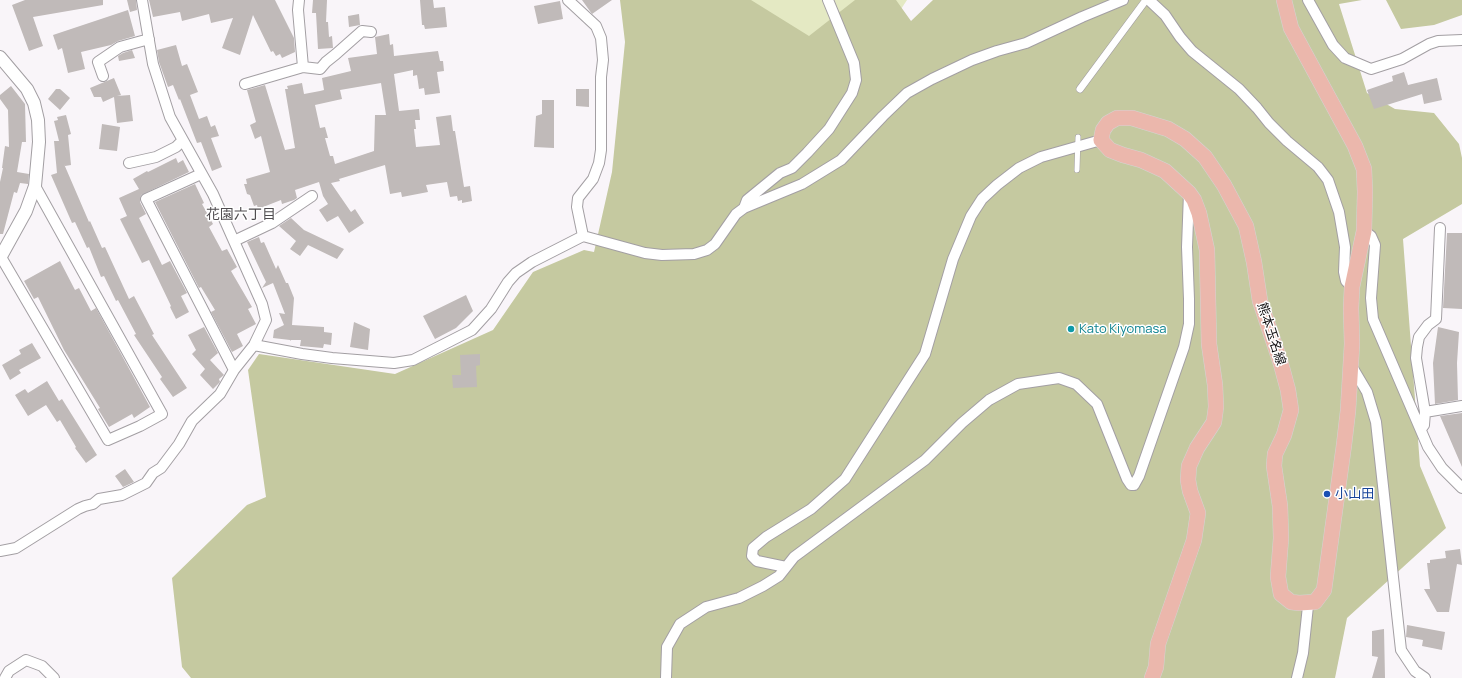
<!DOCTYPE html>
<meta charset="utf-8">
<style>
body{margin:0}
canvas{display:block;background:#f9f5f9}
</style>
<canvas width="1462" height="678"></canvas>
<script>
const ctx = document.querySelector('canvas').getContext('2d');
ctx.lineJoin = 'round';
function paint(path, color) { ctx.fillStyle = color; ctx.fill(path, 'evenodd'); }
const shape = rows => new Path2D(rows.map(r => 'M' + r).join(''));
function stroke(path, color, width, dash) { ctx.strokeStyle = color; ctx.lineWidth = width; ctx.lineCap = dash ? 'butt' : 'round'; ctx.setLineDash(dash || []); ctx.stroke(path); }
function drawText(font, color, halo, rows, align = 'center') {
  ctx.font = font + ' Manrope,"Noto Sans JP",sans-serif'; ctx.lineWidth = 3; ctx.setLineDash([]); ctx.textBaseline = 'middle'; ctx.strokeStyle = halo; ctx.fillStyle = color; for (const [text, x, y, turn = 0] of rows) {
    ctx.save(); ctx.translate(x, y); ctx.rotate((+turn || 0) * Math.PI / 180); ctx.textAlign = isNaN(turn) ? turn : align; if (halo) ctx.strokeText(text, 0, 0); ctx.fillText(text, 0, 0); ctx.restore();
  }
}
paint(shape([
 [719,0,907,0,892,23,813,58]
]), '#e4e9c3');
paint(shape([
 [620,0,751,0,809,36,855,0,896,0,911,21,933,0,1362,0,1339,4,1367,93,1395,109,1434,113,1459,144,1462,158,1462,204,1403,239,1420,466,1446,528,1347,618,1335,678,191,678,182,667,172,578,247,505,266,497,248,370,259,354,395,374,493,330,533,272,584,250,594,252,612,172,625,42],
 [1386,0,1462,0,1462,15,1434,25,1401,29]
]), '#c5c9a0');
paint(shape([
 [25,0,103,0,103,5,33,17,43,46,29,51,12,5],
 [127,0,136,0,137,10,130,12],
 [149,0,275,0,294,38,295,52,282,58,280,54,276,56,273,51,271,52,253,15,240,55,222,48,233,18,211,23,209,14,182,21,180,12,153,17],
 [313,0,327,0,326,22,328,22,329,37,332,36,333,48,318,49,316,13,312,13],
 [420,0,433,0,434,8,445,7,447,27,425,29,424,25,422,25],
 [582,0,612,0,592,14],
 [560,1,563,19,538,24,534,6],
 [128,10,135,36,118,41,111,45,81,52,85,69,68,73,62,48,58,50,53,35],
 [359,14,360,25,349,27,348,16],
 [389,34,390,45,393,44,394,56,438,51,440,61,443,61,444,71,437,72,440,93,425,95,424,88,419,89,417,75,413,76,413,70,394,74,399,111,419,109,420,120,415,120,416,129,414,129,416,147,440,145,436,117,451,115,453,131,455,131,464,187,470,186,472,201,462,203,462,200,458,201,457,196,450,197,447,182,426,185,428,192,402,197,401,192,390,194,385,165,339,179,340,181,331,183,351,212,355,209,364,223,349,233,338,216,327,222,319,210,328,204,323,196,319,182,295,190,297,198,294,200,282,204,281,200,258,209,257,205,254,206,250,195,247,194,244,184,247,184,246,179,270,172,261,136,255,139,250,125,256,122,247,90,265,85,285,150,295,148,285,89,288,89,287,86,302,83,304,94,320,91,320,92,320,91,324,90,322,78,351,71,348,58,377,54,375,37],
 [381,83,386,115,375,115,374,151,335,164,333,156,330,156,325,138,328,138,325,127,320,128,315,105,342,99,340,90],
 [176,45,182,66,187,64,198,92,190,95,199,119,207,116,211,127,215,125,219,136,211,138,222,167,212,171,201,142,197,143,180,99,179,100,173,85,168,87,159,62,157,50],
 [132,50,135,58,119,61,118,56,123,53],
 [1404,72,1408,85,1437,78,1442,100,1424,104,1422,94,1374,109,1367,90,1393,81,1392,76],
 [114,78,121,95,117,96,130,95,133,121,117,123,114,97,103,102,101,97,94,97,90,88],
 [11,86,25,104,26,142,22,142,17,172,29,174,28,184,20,183,17,193,14,192,3,234,0,234,0,182,3,168,2,168,5,146,9,147,8,110,0,99,0,95],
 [56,89,60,89,70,98,60,110,48,99],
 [576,89,589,89,589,107,576,106],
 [542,100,554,100,554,148,534,147,536,116,542,114],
 [66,115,71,134,68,135,71,165,65,166,64,164,89,222,90,221,102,248,105,247,129,299,134,296,154,334,152,335,187,388,173,397,160,379,162,377,134,335,136,334,118,300,116,301,104,276,101,277,89,247,87,248,75,222,72,223,51,175,57,173,54,141,59,141,54,121,58,120,57,117],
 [102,124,120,127,117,151,99,149],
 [176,158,178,163,183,160,189,172,141,195,140,202,146,214,139,218,162,265,170,261,187,293,181,296,189,312,176,319,170,307,171,306,149,260,142,263,120,219,127,216,119,198,139,189,133,179,147,171,148,172],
 [195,184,204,203,202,204,213,224,209,227,222,251,227,249,237,267,231,271,252,307,248,309,256,324,237,334,243,346,232,352,211,312,215,310,201,287,199,288,155,202],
 [291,218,304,230,344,249,337,259,308,245,300,256,290,249,296,241,279,226],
 [1447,233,1462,233,1462,309,1443,308],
 [259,237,261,243,264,242,276,269,278,265,286,283,288,283,294,298,292,325,324,327,324,332,332,333,331,345,324,344,323,348,300,346,301,340,291,340,291,341,290,340,273,338,274,330,284,325,279,313,285,314,273,283,262,288,266,282,247,242],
 [60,261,75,290,79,288,91,311,96,308,150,407,134,418,132,414,109,427,98,409,100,408,64,350,38,297,34,299,24,281],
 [466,295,473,311,456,328,435,339,423,316],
 [354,322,370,329,368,350,350,347],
 [204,327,218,353,210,360,224,375,219,379,220,382,213,389,200,375,205,369,192,354,196,350,188,335],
 [1438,327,1459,332,1457,363,1458,400,1435,404,1433,363],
 [32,343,41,358,19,370,21,373,10,380,2,365,21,354,19,350],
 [480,354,480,365,476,366,477,387,453,388,452,375,461,375,460,355],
 [47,381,59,401,62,399,97,455,86,463,75,448,76,447,60,420,57,422,46,405,28,416,15,395,25,389,28,393],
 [1462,413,1462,467,1440,416],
 [125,469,134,482,123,487,115,476],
 [1460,549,1462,565,1457,564,1449,612,1437,612,1424,589,1430,589,1427,563,1430,563,1430,560,1446,558,1445,551],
 [1407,625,1445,632,1442,650,1422,646,1423,640,1406,637],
 [1384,629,1385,678,1372,678,1378,657,1372,656,1372,631]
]), '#c0bab9');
const service = shape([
 [1077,170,1078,137]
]);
const pedestrian = shape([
 [1080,89,1146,0]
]);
const minor = shape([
 [568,0,596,26,601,38,603,60,601,77,601,150,599,163,593,179,578,198,577,207,583,236],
 [1149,0,1165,15,1180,37,1192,51,1239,89,1257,108,1269,123,1287,141,1318,167,1328,180,1339,212,1345,247,1344,272,1346,281,1352,287],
 [1308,0,1333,45,1345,58,1371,69,1402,59,1429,44,1438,41,1462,40],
 [303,67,320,69,326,62,336,54,362,31,371,32],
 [103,76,98,62,120,47,149,39],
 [245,84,303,67,298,10,299,0],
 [129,163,156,157,176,147,182,141],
 [199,169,201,174,146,199,234,370],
 [744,208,747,200,780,173,792,168,807,153,829,129,852,93,856,80,854,63,828,0],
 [1364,231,1371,236,1375,245,1371,298,1373,319,1428,447,1442,468,1462,488],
 [234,241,272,223,312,196],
 [1,257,108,440,140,426,162,414,35,186],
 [254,345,302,354,332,358,394,363,413,360,472,330,491,309,508,282,516,273,532,262,583,236,645,253,662,255,694,254,707,250,715,244,736,214,744,208,802,184,841,160,883,116,907,93,932,79,972,60,997,51,1026,43,1082,17,1123,0],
 [1351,365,1367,392,1376,422,1401,650,1415,671,1425,678],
 [1425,412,1462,406],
 [1421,429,1424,425,1425,412,1416,358,1417,347,1419,337,1428,325,1436,319,1440,228],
 [0,551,16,548,78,509,85,506,93,504,99,499,122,495,146,483,153,473,161,468,179,444,192,421,220,394,234,370,254,345,266,320,262,304,213,194,170,117,153,64,142,0],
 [786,567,757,561,752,556,753,548,766,537,811,509,845,479,925,354,953,259,971,216,982,199,997,185,1019,168,1041,157,1101,140],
 [5,678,9,671,26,660,42,666,54,678],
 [666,678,667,647,680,624,706,607,739,598,763,586,779,576,794,557,925,460,962,423,989,400,1018,384,1059,378,1076,384,1097,404,1127,479,1131,485,1134,485,1139,476,1184,347,1189,324,1189,299,1187,247,1189,193],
 [1297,678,1303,653,1308,606,1315,602]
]);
const tertiary = shape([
 [0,57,27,89,34,103,38,120,39,142,35,186,26,211,0,258]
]);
const primary = shape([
 [1152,678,1156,667,1158,644,1194,540,1198,513,1190,491,1188,480,1189,466,1197,448,1214,422,1216,407,1215,385,1209,344,1207,250,1199,213,1194,200,1189,193,1165,171,1141,160,1123,155,1110,150,1101,140,1103,130,1108,123,1117,118,1132,118,1168,129,1185,139,1205,157,1224,185,1246,226,1254,262,1260,301,1281,364,1288,390,1291,410,1284,435,1275,454,1274,466,1280,506,1281,538,1278,577,1281,594,1291,602,1299,603,1315,602,1324,590,1344,445,1348,411,1352,344,1351,308,1352,287,1364,231,1365,192,1364,169,1355,146,1291,28,1284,0]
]);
stroke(service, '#a39fa3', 6);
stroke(pedestrian, '#a39fa3', 8);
stroke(minor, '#a39fa3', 12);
stroke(tertiary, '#a39fa3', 14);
stroke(primary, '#d4d4d4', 16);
stroke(service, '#fff', 5);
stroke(pedestrian, '#fff', 7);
stroke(minor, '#fff', 10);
stroke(tertiary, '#fff', 12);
stroke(primary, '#ebb7ac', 15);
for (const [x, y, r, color] of [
 [1071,329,4,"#0f9aa8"],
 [1327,494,4,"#1a4fb4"]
]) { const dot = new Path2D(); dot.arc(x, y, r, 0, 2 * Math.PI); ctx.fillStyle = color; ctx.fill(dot); stroke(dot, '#fff', 1.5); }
drawText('13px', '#0d838f', '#fff', [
 ["Kato Kiyomasa",1079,329]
], 'left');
drawText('13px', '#110f11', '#fff', [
 ["熊本玉名線",1271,334,72]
]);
drawText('13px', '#164399', '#fff', [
 ["小山田",1335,494]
], 'left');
drawText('14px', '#504d50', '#fff', [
 ["花園六丁目",241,215]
]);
</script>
